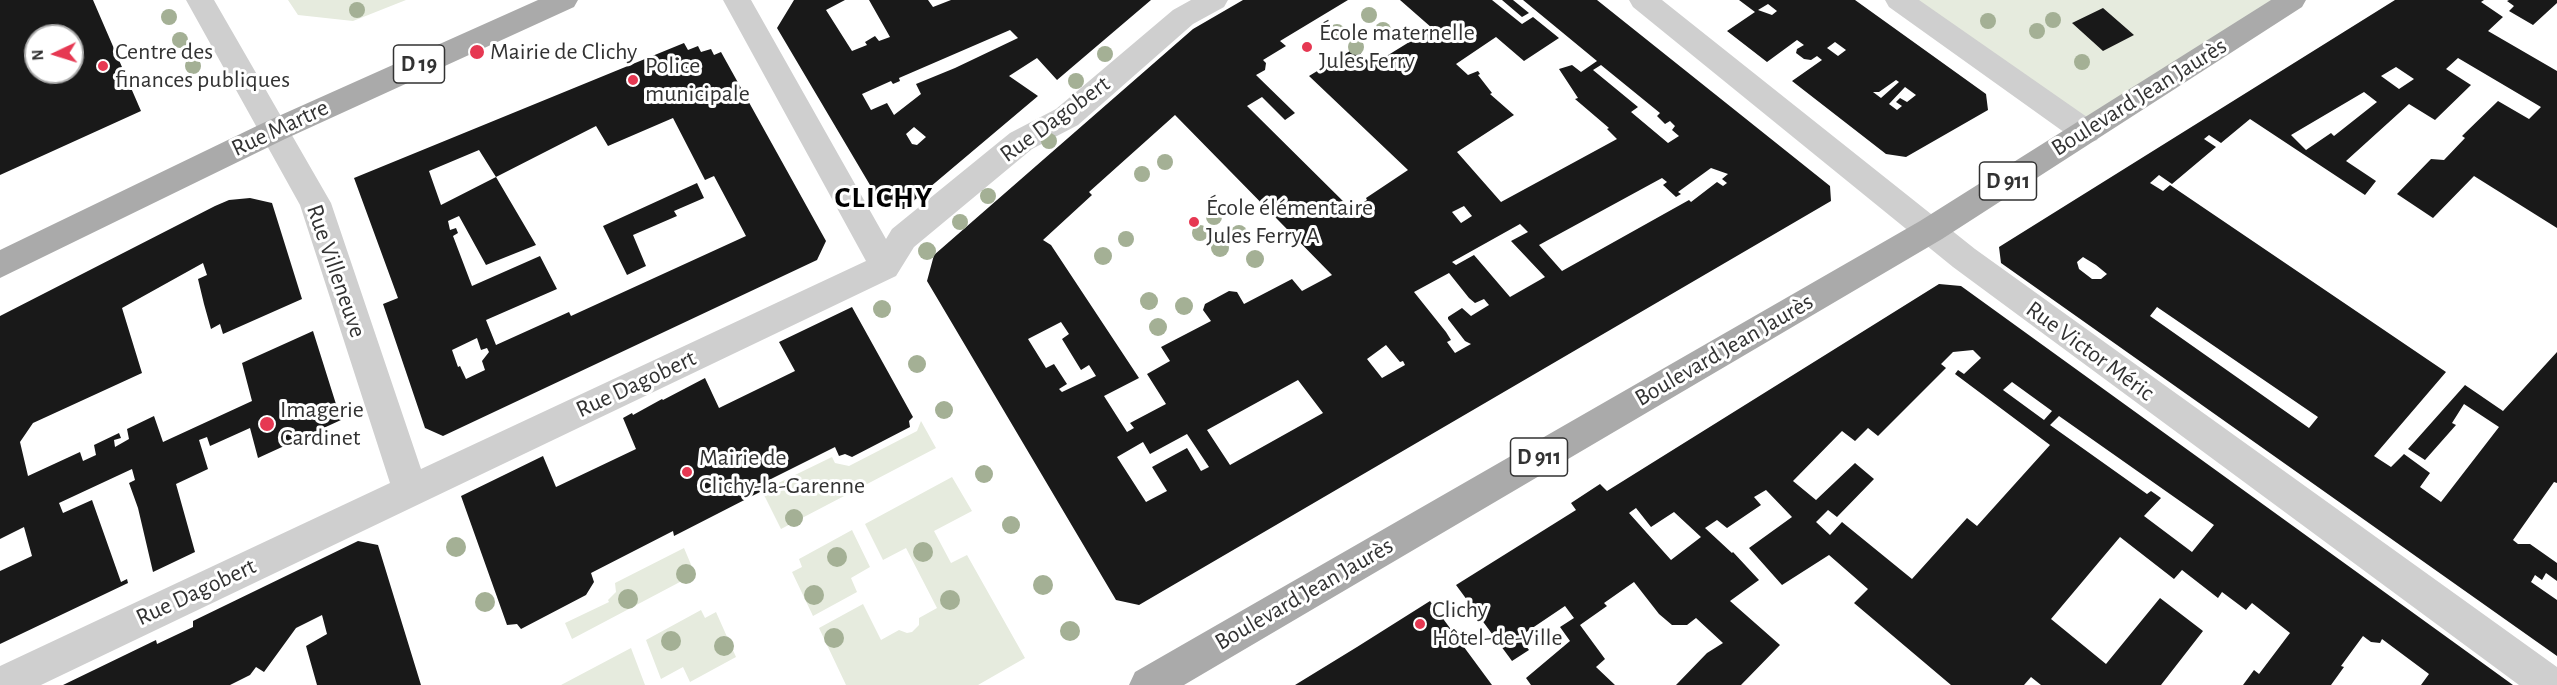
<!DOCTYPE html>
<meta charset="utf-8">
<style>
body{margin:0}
#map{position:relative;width:2557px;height:685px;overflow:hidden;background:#fff;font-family:"Alegreya Sans",sans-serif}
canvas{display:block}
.north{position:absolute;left:24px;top:24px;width:60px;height:60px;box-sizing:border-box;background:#fff;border:2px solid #adadad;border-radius:50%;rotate:266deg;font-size:16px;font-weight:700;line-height:24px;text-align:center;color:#323232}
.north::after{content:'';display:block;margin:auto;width:21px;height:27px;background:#e63852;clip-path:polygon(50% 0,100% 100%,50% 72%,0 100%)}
</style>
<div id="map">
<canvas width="2557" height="685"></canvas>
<div class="north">N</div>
</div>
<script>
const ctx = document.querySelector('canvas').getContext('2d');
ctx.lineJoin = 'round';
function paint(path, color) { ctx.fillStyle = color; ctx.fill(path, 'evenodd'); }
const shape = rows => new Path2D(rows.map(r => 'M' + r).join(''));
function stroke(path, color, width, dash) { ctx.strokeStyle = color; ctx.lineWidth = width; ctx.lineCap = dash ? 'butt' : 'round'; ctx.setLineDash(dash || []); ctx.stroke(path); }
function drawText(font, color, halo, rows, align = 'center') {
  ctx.font = font + ' "Alegreya Sans",sans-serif'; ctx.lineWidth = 6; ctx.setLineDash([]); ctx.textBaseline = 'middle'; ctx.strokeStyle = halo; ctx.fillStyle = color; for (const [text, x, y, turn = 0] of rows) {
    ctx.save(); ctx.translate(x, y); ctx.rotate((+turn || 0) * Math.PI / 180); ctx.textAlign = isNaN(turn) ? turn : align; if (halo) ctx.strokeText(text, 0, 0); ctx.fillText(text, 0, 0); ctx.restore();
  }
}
paint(shape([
 [288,0,406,0,353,21,298,15],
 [1899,0,2293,0,2086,132],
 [921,421,936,448,781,529,762,491,832,457,835,463,849,466,917,431],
 [952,477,972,511,934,531,951,563,967,555,1025,658,978,685,846,685,819,628,863,604,881,640,899,630,907,633,912,632,919,625,919,618,937,608,906,548,883,560,865,524],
 [852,530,870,567,851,578,857,592,813,616,792,572,802,567,799,559],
 [684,548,695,574,572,639,565,623,609,602,608,600,616,592,615,583],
 [701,610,705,618,716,612,736,657,690,682,683,667,661,679,646,640],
 [631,648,645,685,561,685]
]), '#e6ebde');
paint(shape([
 [0,0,93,0,141,111,0,175],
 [36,36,72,36,72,72,36,72],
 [794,0,845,0,826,10,852,51,867,45,865,42,875,36,879,41,890,37,869,0,928,0,933,7,951,0,1151,0,1057,80,1037,58,1009,76,1038,96,904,209,883,207,777,28],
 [1010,30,1018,38,955,68,916,84,921,94,894,115,887,103,871,110,862,94,891,81,893,84,900,81,899,78],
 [914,127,926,137,917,145,912,144,906,134],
 [1243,0,1348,0,1280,41,1286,46,1263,60,1266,63,1265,70,1256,75,1295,113,1285,120,1262,97,1247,106,1352,210,1367,200,1366,198,1408,170,1309,76,1355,48,1372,65,1432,28,1400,0,1492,0,1522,24,1533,17,1559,38,1524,61,1496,37,1456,64,1468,75,1478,71,1480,74,1478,75,1492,93,1490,94,1514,115,1457,152,1501,202,1617,139,1607,129,1609,128,1575,99,1578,98,1559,69,1572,65,1581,72,1597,61,1523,0,1597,0,1830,186,1831,201,1139,605,1116,600,927,281,934,255,1193,29],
 [1601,65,1660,113,1657,116,1665,124,1670,121,1675,126,1672,130,1679,136,1668,143,1631,112,1638,107,1593,70],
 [1175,115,1332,275,1302,291,1292,279,1244,304,1237,292,1229,291,1205,304,1203,310,1211,321,1161,347,1170,361,1147,374,1166,404,1130,423,1134,428,1127,432,1104,396,1139,378,1051,245,1043,240,1092,195,1089,192],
 [1711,168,1728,174,1722,179,1727,183,1723,186,1717,182,1691,202,1689,200,1562,271,1539,245,1662,178,1667,182,1663,185,1676,197,1681,194,1678,192],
 [1464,206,1472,216,1461,223,1452,212],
 [1520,224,1528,232,1511,241,1545,277,1510,297,1474,255,1456,265,1452,262],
 [1449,273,1469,298,1475,303,1484,299,1489,305,1471,316,1462,308,1448,317,1448,319,1465,341,1471,344,1455,353,1447,342,1451,340,1446,332,1414,292],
 [1061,322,1069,334,1062,339,1081,370,1089,365,1096,376,1062,392,1059,389,1067,384,1054,364,1046,368,1028,339],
 [1386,345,1400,362,1403,361,1405,365,1382,378,1367,359],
 [1298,380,1323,413,1230,465,1207,430],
 [1187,434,1209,467,1201,471,1187,448,1152,467,1167,491,1146,502,1117,457,1143,442,1150,454],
 [1502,0,1513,0,1529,13,1522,17],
 [1739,0,1855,0,1986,94,1988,110,1906,157,1886,154,1792,81,1822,60,1817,56,1811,60,1804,59,1796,53,1797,49,1804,45,1797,40,1767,62,1727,31,1755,12],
 [1768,4,1777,11,1772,15,1758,10],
 [1835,42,1846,50,1838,56,1827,48],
 [1896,80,1899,82,1881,98,1873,92,1879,92],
 [1905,87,1916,95,1907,102,1900,98,1896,102,1902,106,1897,110,1889,104],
 [2395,0,2484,0,2481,2,2503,17,2488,31,2557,71,2557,228,2474,176,2433,218,2397,194,2431,159,2444,160,2465,138,2462,136,2498,101,2529,119,2541,107,2458,58,2446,69,2471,85,2435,120,2409,104,2346,161,2376,181,2365,195,2250,119,2221,143,2209,135,2204,139,2216,147,2172,184,2159,175,2150,183,2163,191,2170,185,2446,372,2374,456,2391,467,2404,454,2430,473,2420,487,2441,502,2499,427,2464,404,2452,423,2456,425,2425,460,2408,449,2465,385,2503,411,2557,352,2557,483,2554,482,2513,540,2518,544,2530,544,2557,563,2557,581,2546,573,2542,580,2535,575,2531,582,2557,600,2557,656,2001,263,1999,247],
 [2396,67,2414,79,2399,89,2381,76],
 [2364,92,2377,102,2334,136,2331,133,2306,150,2291,135],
 [2083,257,2096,265,2107,274,2101,279,2092,279,2079,269,2077,262],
 [2157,307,2318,417,2309,428,2150,316],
 [2509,0,2557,0,2557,3,2533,25,2509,11,2514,6,2507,1],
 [2103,8,2134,35,2103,51,2072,23],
 [684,43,688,50,698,46,701,52,711,49,714,55,721,52,826,241,817,260,443,436,425,428,383,304,398,298,354,178],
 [673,118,705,180,714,176,746,236,571,316,569,312,496,345,486,320,557,289,540,256,472,286,453,236,458,233,456,228,450,230,448,221,459,216,486,265,536,245,496,177,441,205,429,171,479,150,496,177,596,126,608,146],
 [477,338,481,350,487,348,489,352,482,361,485,370,466,379,460,366,458,367,452,350],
 [697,183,704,198,674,211,677,216,633,235,646,266,627,275,603,226],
 [250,198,272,203,302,299,223,334,220,324,211,329,204,304,198,279,207,275,203,263,122,308,142,373,33,423,20,442,28,476,80,452,83,461,96,455,94,445,119,433,121,438,114,440,115,447,129,439,127,429,154,416,163,442,252,401,242,363,313,331,341,420,258,458,250,428,210,446,207,437,199,440,208,469,176,484,195,552,153,572,138,508,129,483,135,480,132,469,59,503,63,513,92,500,121,582,127,579,128,583,0,644,0,571,32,556,24,527,0,539,0,316,215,206,229,200],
 [1939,284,1961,286,2513,685,2421,685,2429,674,2382,639,2380,643,2371,642,2363,636,2341,666,2344,667,2331,685,2243,685,2254,670,2259,674,2290,633,2252,603,2246,610,2222,592,2218,598,2182,570,2174,579,2120,537,2051,619,2106,664,2160,598,2203,631,2161,685,2041,685,2031,677,2024,685,1951,685,1854,603,1868,589,1829,555,1782,585,1749,548,1792,517,1766,490,1754,497,1761,505,1727,528,1717,520,1705,528,1732,553,1733,552,1759,580,1730,601,1780,645,1741,685,1676,685,1707,653,1723,643,1696,618,1687,625,1672,625,1659,614,1634,582,1604,603,1607,606,1580,625,1605,659,1596,667,1615,685,1531,685,1526,678,1570,641,1560,627,1574,618,1565,606,1519,637,1529,650,1512,661,1456,585,1576,510,1571,503,1600,484,1607,491],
 [1973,350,1981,358,1964,374,1958,370,1955,374,2050,445,1977,526,1967,518,1912,579,1842,522,1830,535,1816,522,1828,510,1837,517,1874,479,1855,463,1816,500,1793,481,1842,431,1855,441,1868,428,1878,436,1946,368,1941,364,1953,352],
 [2012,382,2052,411,2044,420,2003,390],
 [2059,416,2214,525,2192,552,2144,516,2161,498,2151,491,2147,494,2050,425],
 [1636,508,1651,527,1674,512,1701,537,1671,560,1629,513],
 [852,307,913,417,909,421,910,427,852,457,845,454,839,456,835,447,757,486,760,492,674,536,673,531,591,573,594,582,586,595,521,629,517,624,507,625,461,496,543,456,556,487,636,449,623,418,632,413,633,415,662,399,663,400,705,378,719,408,795,371,779,342],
 [358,541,378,545,421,685,317,685,306,646,327,634,322,615,296,628,264,672,256,667,250,675,230,685,63,685,156,640,157,644,193,627,193,621],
 [1430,601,1492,685,1295,685,1357,647]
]), '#191919');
paint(shape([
 [186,0,214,0,331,203,421,469,866,261,723,0,751,0,886,239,892,229,1010,133,1056,109,1173,10,1191,0,1228,0,1224,7,1193,24,1078,125,1032,149,914,247,896,276,41,685,0,685,0,666,390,483,300,205,186,0],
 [1629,0,1662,0,1975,249,2557,667,2557,685,2519,685,1953,267,1633,7,1629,0],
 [1885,0,1919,0,2097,124,2101,132,2097,140,2086,144,2075,140,1889,7,1885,0]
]), '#cfcfcf');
paint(shape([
 [538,0,578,0,574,7,285,139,0,278,0,250,263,123,538,0],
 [2271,0,2306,0,2302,7,1942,239,1184,685,1129,685,1135,672,1920,221,2271,0]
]), '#aaa');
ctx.fillStyle = '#a4b095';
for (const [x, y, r] of [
 [357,10,8],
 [1369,15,8],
 [169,17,8],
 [2053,20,8],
 [1988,21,8],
 [1383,30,8],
 [2037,31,8],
 [1337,32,8],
 [180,40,8],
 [1356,47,8],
 [1105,54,8],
 [2082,62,8],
 [193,66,8],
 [1076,81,8],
 [1049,141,8],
 [1165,162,8],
 [1142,174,8],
 [988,196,8],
 [1214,217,8],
 [960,222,8],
 [1200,233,8],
 [1239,233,8],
 [1126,239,8],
 [1220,248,9],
 [927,251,9],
 [1103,256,9],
 [1255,259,9],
 [1149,301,9],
 [1184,306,9],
 [882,309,9],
 [1158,327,9],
 [917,364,9],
 [944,410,9],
 [984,474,9],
 [794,518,9],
 [1011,525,9],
 [456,547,10],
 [923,552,10],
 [837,557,10],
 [686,574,10],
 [1043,585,10],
 [814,595,10],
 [628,599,10],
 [950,600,10],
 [485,602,10],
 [1070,631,10],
 [834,638,10],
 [671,641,10],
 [724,646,10]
]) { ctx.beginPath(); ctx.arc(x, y, r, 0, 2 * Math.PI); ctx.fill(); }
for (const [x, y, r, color] of [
 [1307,47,6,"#e63852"],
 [477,52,8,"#e63852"],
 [103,66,6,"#e63852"],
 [633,80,6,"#e63852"],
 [1194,222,6,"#e63852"],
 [267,424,8,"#e63852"],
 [687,472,6,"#e63852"],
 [1420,624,6,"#e63852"]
]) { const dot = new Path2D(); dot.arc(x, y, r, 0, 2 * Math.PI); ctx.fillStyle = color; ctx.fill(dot); stroke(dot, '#fff', 2); }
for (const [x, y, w] of [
 [419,64,51],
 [2008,181,57],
 [1539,457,57]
]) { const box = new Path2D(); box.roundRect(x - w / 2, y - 19, w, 38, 4.5); ctx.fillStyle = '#fff'; ctx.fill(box); stroke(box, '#323232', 1.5); }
drawText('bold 22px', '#323232', null, [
 ["D 19",419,64],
 ["D 911",2008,181],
 ["D 911",1539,457]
]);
drawText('24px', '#323232', '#fff', [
 ["École maternelle",1319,33],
 ["Jules Ferry",1319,61],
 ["Centre des",115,52],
 ["finances publiques",115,80],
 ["Mairie de Clichy",490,52],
 ["Police",645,66],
 ["municipale",645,94],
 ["École élémentaire",1206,208],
 ["Jules Ferry A",1206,236],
 ["Imagerie",280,410],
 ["Cardinet",280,438],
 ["Mairie de",699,458],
 ["Clichy-la-Garenne",699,486],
 ["Clichy",1432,610],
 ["Hôtel-de-Ville",1432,638]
], 'left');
drawText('24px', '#323232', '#fff', [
 ["Boulevard Jean Jaurès",2139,97,-32],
 ["Rue Dagobert",1055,119,-36],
 ["Rue Martre",280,128,-25],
 ["Rue Villeneuve",336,271,71],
 ["Boulevard Jean Jaurès",1724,350,-30],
 ["Rue Victor Méric",2090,351,36],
 ["Rue Dagobert",636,384,-25],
 ["Rue Dagobert",196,592,-25],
 ["Boulevard Jean Jaurès",1304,594,-30]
]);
ctx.letterSpacing = '1.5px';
drawText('bold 30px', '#000', '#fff', [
 ["CLICHY",884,198]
]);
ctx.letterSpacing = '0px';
</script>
